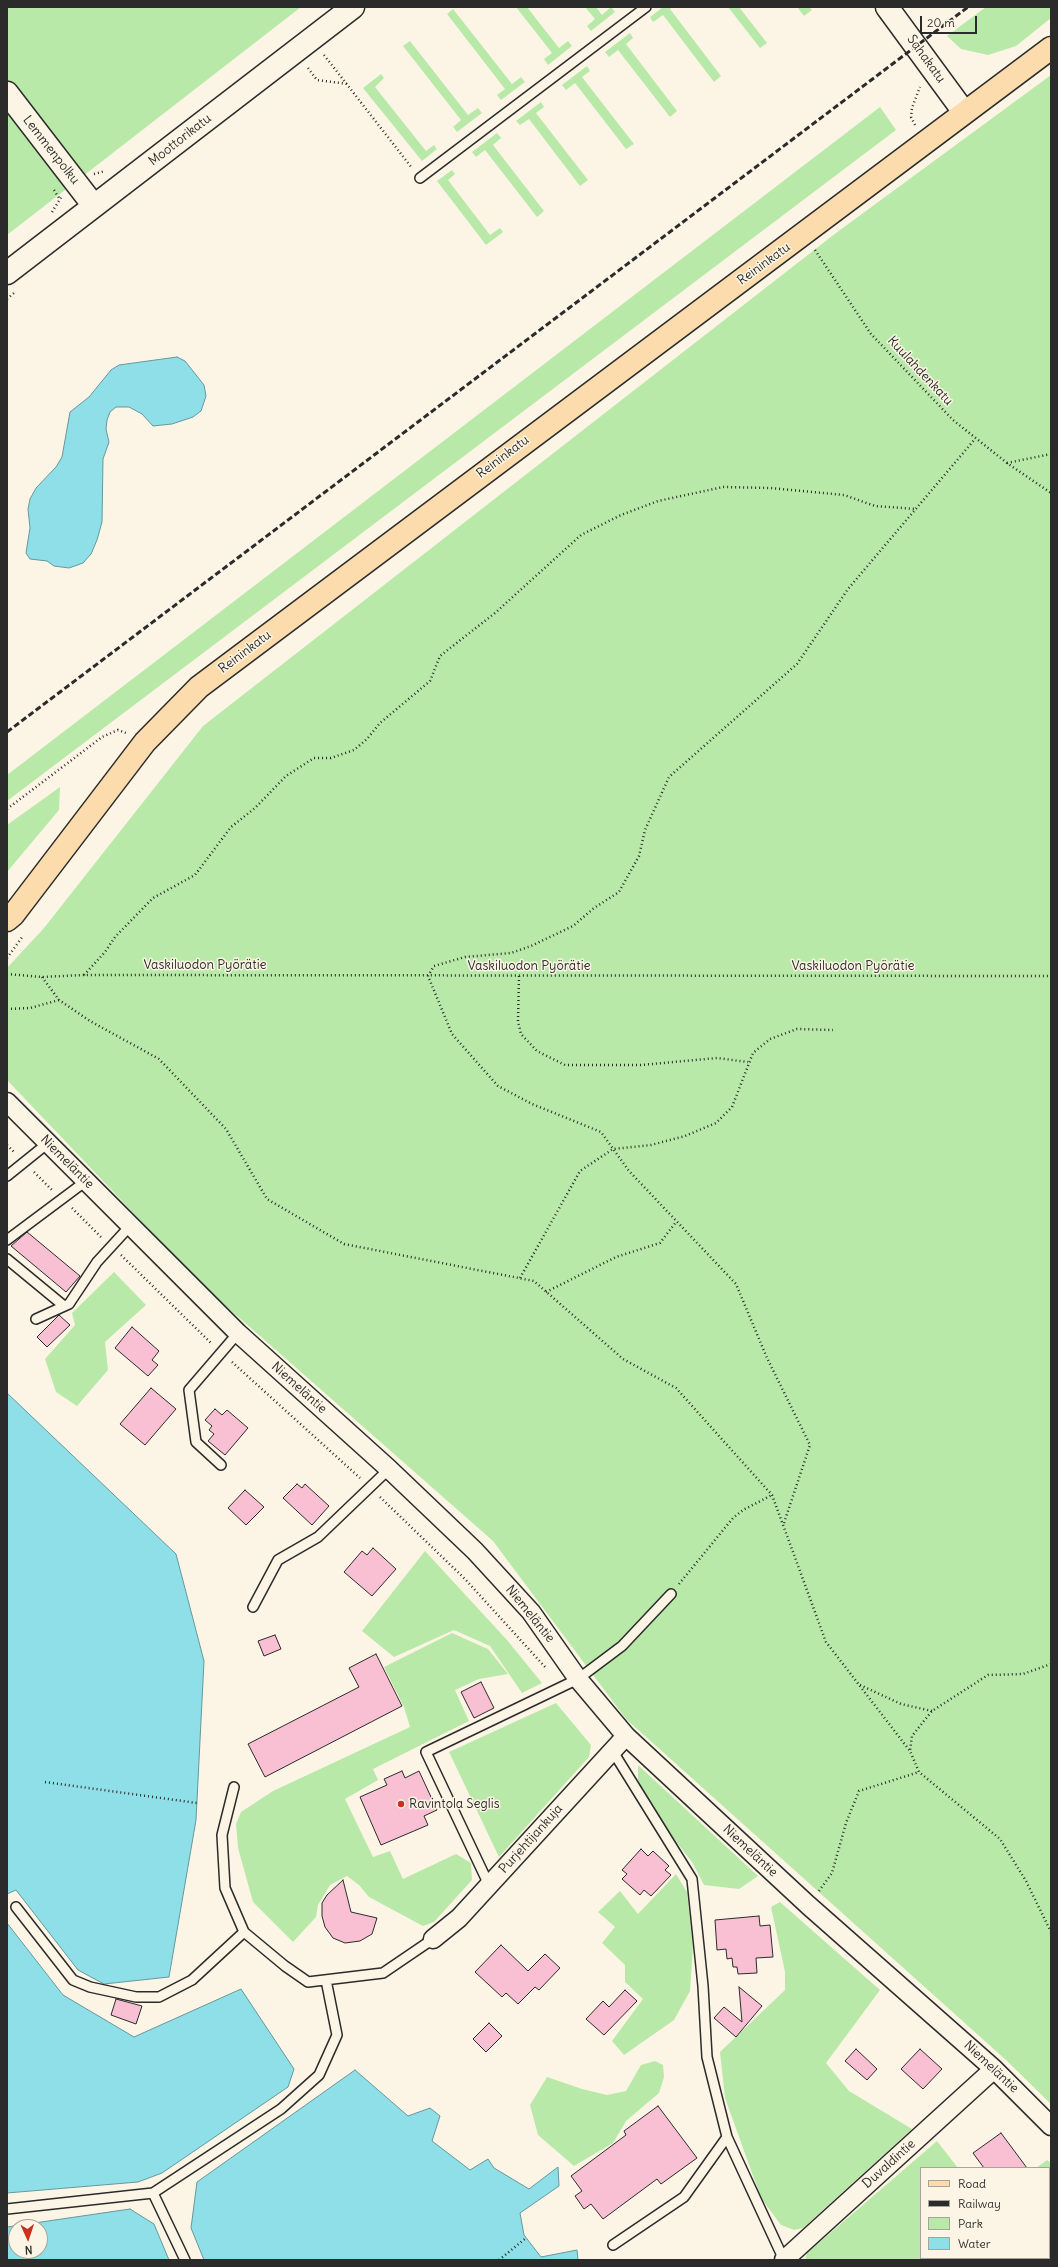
<!DOCTYPE html>
<meta charset="utf-8">
<style>
body{margin:0}
#map{position:relative;width:1058px;height:2267px;overflow:hidden;background:#fcf5e5;font-family:Delius,sans-serif}
canvas{display:block}
.frame{position:absolute;inset:0;border:8px solid #2b2b2b;pointer-events:none}
.legend{position:absolute;left:920px;top:2167px;width:130px;height:92px;box-sizing:border-box;background:#fcf5e5;border:1px solid #a8a49b;margin:0;padding:5px 7px;list-style:none;font-size:12px;color:#2b2b2b}
.legend li{display:flex;align-items:center;gap:8px;height:20px}
.legend b{width:20px;border:1px solid #a8a49b}
.north{position:absolute;left:8px;top:2219px;width:40px;height:40px;box-sizing:border-box;background:#fcf5e5;border:1px solid #a8a49b;border-radius:50%;rotate:177deg;font-size:11px;font-weight:700;line-height:16px;text-align:center;color:#2b2b2b}
.north::after{content:'';display:block;margin:auto;width:14px;height:18px;background:#c8321e;clip-path:polygon(50% 0,100% 100%,50% 72%,0 100%)}
.scale{position:absolute;left:920px;top:16px;width:57px;height:18px;box-sizing:border-box;border:2px solid #2b2b2b;border-top:0;padding-left:5px;font-size:12px;line-height:14px;white-space:nowrap;color:#2b2b2b;-webkit-text-stroke:3px #fcf5e5;paint-order:stroke}
</style>
<div id="map">
<canvas width="1058" height="2267"></canvas>
<div class="frame"></div>
<ul class="legend">
<li><b style="height:5px;background:#fcdcac"></b>Road</li>
<li><b style="height:5px;background:#2b2b2b"></b>Railway</li>
<li><b style="height:11px;background:#b9e9a9"></b>Park</li>
<li><b style="height:11px;background:#8edfe7"></b>Water</li>
</ul>
<div class="north">N</div>
<div class="scale">20 m</div>
</div>
<script>
const ctx = document.querySelector('canvas').getContext('2d');
ctx.lineJoin = 'round';
function paint(path, color) { ctx.fillStyle = color; ctx.fill(path, 'evenodd'); }
const shape = rows => new Path2D(rows.map(r => 'M' + r).join(''));
function stroke(path, color, width, dash) { ctx.strokeStyle = color; ctx.lineWidth = width; ctx.lineCap = dash ? 'butt' : 'round'; ctx.setLineDash(dash || []); ctx.stroke(path); }
function drawText(font, color, halo, rows, align = 'center') {
  ctx.font = font + ' Delius,sans-serif'; ctx.lineWidth = 3; ctx.setLineDash([]); ctx.textBaseline = 'middle'; ctx.strokeStyle = halo; ctx.fillStyle = color; for (const [text, x, y, turn = 0] of rows) {
    ctx.save(); ctx.translate(x, y); ctx.rotate((+turn || 0) * Math.PI / 180); ctx.textAlign = isNaN(turn) ? turn : align; if (halo) ctx.strokeText(text, 0, 0); ctx.fillText(text, 0, 0); ctx.restore();
  }
}
paint(shape([
 [7,7,301,7,7,235],
 [516,7,527,7,559,48,568,41,572,46,548,65,544,59,552,53],
 [585,7,596,7,602,15,611,7,615,12,591,31,587,26,595,19],
 [663,7,673,7,670,9,721,76,714,82,663,15,653,22,650,17],
 [728,7,739,7,767,43,760,48],
 [797,7,809,7,812,10,804,16],
 [986,7,1051,7,1051,18,1016,46,988,55,961,49,947,36],
 [453,9,512,84,521,77,525,82,501,100,497,95,505,89,447,14],
 [630,33,633,38,626,44,677,111,670,117,618,50,609,57,605,52],
 [410,41,468,115,478,108,482,113,457,132,453,127,461,120,403,46],
 [587,66,590,71,582,77,634,144,626,149,575,83,566,90,562,85],
 [381,74,384,78,375,87,426,151,434,145,437,149,422,161,363,88],
 [1051,75,1051,2104,1006,2060,626,1719,493,1541,202,1285,7,1080,7,968,44,928,203,726,836,233],
 [541,102,544,107,536,113,588,180,580,186,529,119,520,125,516,121],
 [880,107,896,130,7,801,7,775],
 [497,133,501,138,493,145,544,211,537,217,485,150,476,157,472,152],
 [452,170,455,174,448,180,490,235,500,228,503,232,486,245,437,181],
 [60,787,59,810,7,872,7,825],
 [114,1272,146,1305,105,1342,108,1370,77,1406,56,1392,45,1359,75,1325,72,1313],
 [425,1551,507,1640,542,1683,522,1693,490,1646,454,1630,394,1657,362,1631],
 [452,1633,488,1649,508,1674,479,1679,455,1690,469,1721,373,1769,378,1780,345,1799,373,1857,390,1851,403,1879,456,1854,471,1863,472,1880,434,1922,423,1926,369,1897,359,1885,347,1876,330,1885,318,1905,316,1917,293,1942,253,1902,238,1848,236,1824,241,1812,273,1791,410,1727,404,1707,384,1667],
 [556,1703,591,1745,589,1757,499,1857,449,1752],
 [638,1765,758,1876,739,1889,704,1885,692,1862,647,1804,638,1780],
 [676,1874,687,1892,693,1946,690,1991,674,2020,624,2055,612,2041,643,1999,625,1982,625,1965,602,1943,615,1927,598,1912,620,1891,638,1914],
 [780,1902,880,1990,826,2063,849,2091,912,2129,803,2228,794,2230,781,2225,761,2198,725,2098,720,2052,785,1990,785,1972,771,1907],
 [655,2061,663,2065,664,2077,659,2093,626,2121,613,2143,574,2166,538,2135,530,2105,547,2077,582,2089,607,2095,626,2091,641,2065],
 [937,2141,958,2168,921,2168,921,2258,1049,2258,1049,2168,1036,2168,1047,2160,1051,2163,1051,2260,805,2260,807,2253]
]), '#b9e9a9');
const water = shape([
 [177,357,185,361,204,385,206,396,201,411,193,417,172,424,153,426,142,414,129,407,116,407,110,412,107,420,106,429,109,442,103,459,102,522,97,540,91,554,83,563,69,568,54,566,47,561,30,559,26,553,30,528,28,509,30,499,36,488,56,467,62,457,70,412,89,397,111,370,119,365,177,357],
 [7,1393,176,1554,204,1661,196,1820,169,1977,104,1984,78,1970,16,1890,7,1894,7,1393],
 [7,1923,63,1995,134,2037,241,1989,294,2069,288,2087,162,2173,138,2182,7,2193,7,1923],
 [355,2070,408,2116,430,2108,440,2116,432,2141,470,2170,488,2159,494,2168,529,2189,558,2167,559,2186,520,2213,524,2235,541,2257,577,2250,578,2260,204,2260,191,2228,197,2182,355,2070],
 [130,2209,154,2224,169,2260,7,2260,7,2227,130,2209],
 [16,2227,40,2227,40,2251,16,2251,16,2227]
]);
paint(water, '#8edfe7');
stroke(water, '#66979c', 1);
const building = shape([
 [27,1232,80,1276,66,1292,11,1246,27,1232],
 [59,1315,70,1325,47,1347,37,1337,59,1315],
 [132,1327,159,1351,152,1360,158,1365,148,1376,115,1348,132,1327],
 [151,1388,176,1409,145,1445,120,1424,151,1388],
 [215,1409,222,1415,227,1410,248,1428,225,1455,208,1441,214,1434,209,1430,212,1426,205,1420,215,1409],
 [297,1484,302,1488,305,1484,329,1506,312,1525,283,1498,297,1484],
 [245,1490,264,1507,246,1525,228,1508,245,1490],
 [373,1548,396,1569,372,1596,344,1572,362,1551,367,1555,373,1548],
 [275,1635,281,1649,264,1656,258,1641,275,1635],
 [376,1654,402,1706,265,1777,248,1744,359,1687,349,1668,376,1654],
 [481,1682,494,1708,474,1718,461,1692,481,1682],
 [402,1771,405,1778,419,1771,437,1810,424,1816,428,1825,381,1845,360,1797,387,1785,384,1779,402,1771],
 [641,1849,648,1856,653,1851,669,1866,665,1870,671,1875,651,1896,644,1890,640,1895,622,1879,627,1874,622,1870,641,1849],
 [343,1880,351,1912,377,1918,372,1934,360,1941,345,1943,333,1938,325,1927,322,1916,322,1903,327,1895,343,1880],
 [759,1916,760,1926,770,1925,773,1957,756,1958,757,1973,738,1974,737,1967,733,1967,732,1958,727,1959,726,1949,717,1950,715,1920,759,1916],
 [501,1945,528,1971,545,1954,560,1968,539,1990,535,1987,518,2004,506,1993,502,1997,475,1972,501,1945],
 [739,1987,762,2006,736,2037,714,2018,724,2007,742,2022,739,1987],
 [625,1990,637,2001,604,2035,586,2019,603,2001,609,2007,625,1990],
 [116,1999,142,2006,136,2024,111,2015,116,1999],
 [489,2023,502,2036,486,2052,473,2039,489,2023],
 [856,2049,877,2069,867,2080,845,2061,856,2049],
 [920,2049,942,2069,923,2089,901,2069,920,2049],
 [658,2106,697,2158,661,2184,657,2179,603,2219,591,2204,584,2209,575,2196,582,2191,571,2176,626,2135,624,2131,658,2106],
 [1001,2133,1027,2168,984,2168,973,2153,1001,2133]
]);
paint(building, '#f9bfd3');
stroke(building, '#2b2b2b', 1);
const lane = shape([
 [420,178,646,7],
 [7,1176,48,1143],
 [7,1240,86,1181],
 [7,1259,64,1306],
 [36,1319,69,1304,97,1262,130,1226],
 [221,1465,196,1442,189,1390,238,1333],
 [253,1607,278,1560,318,1537,389,1469],
 [612,1750,692,1879,703,1986,707,2057,727,2137,784,2260],
 [234,1787,222,1835,225,1888,244,1932,285,1966,308,1982,383,1973,433,1939],
 [489,1885,426,1752,578,1679,622,1646,671,1594],
 [16,1907,73,1980,90,1987,136,1997,159,1997,192,1980,244,1932],
 [153,2193,185,2260],
 [7,2209,153,2193,281,2109,319,2075,337,2035,326,1980],
 [613,2245,684,2197,727,2137]
]);
const street = shape([
 [7,1102,238,1333,389,1469,475,1551,531,1612,578,1679,626,1736,808,1905,994,2069,1051,2126],
 [433,1939,459,1918,626,1736],
 [784,2260,994,2069]
]);
const secondary = shape([
 [887,7,964,112],
 [7,93,94,206],
 [7,273,353,7]
]);
const primary = shape([
 [7,920,13,915,145,742,199,687,1051,48]
]);
stroke(lane, '#2b2b2b', 12);
stroke(street, '#2b2b2b', 21);
stroke(secondary, '#2b2b2b', 25);
stroke(primary, '#2b2b2b', 25);
stroke(shape([
 [324,55,412,168],
 [308,68,317,80,348,84],
 [915,125,911,117,912,108,920,87],
 [94,174,105,171],
 [54,190,59,198],
 [52,212,62,196],
 [815,250,871,334,953,420,1007,463,1051,493],
 [7,299,14,293],
 [1007,463,1051,454],
 [7,809,102,737,118,730,126,733],
 [7,958,23,936],
 [7,974,42,977,83,975,1051,976],
 [84,975,105,952,115,937,153,898,195,875,231,827,255,808,286,776,314,758,331,758,354,750,367,739,380,723,430,681,440,656,495,613,581,535,621,515,658,501,723,487,770,488,844,495,875,506,917,509],
 [519,976,518,1021,521,1034,537,1051,565,1065,641,1065,717,1058,748,1062],
 [42,977,59,1000,90,1021,159,1059,226,1129,267,1199,344,1244,534,1281,623,1359,676,1388,772,1495,826,1642,910,1751],
 [7,1009,30,1008,59,1000],
 [7,1145,15,1153],
 [34,1172,52,1190],
 [72,1208,101,1237],
 [121,1255,212,1344],
 [520,1278,580,1171,613,1149,651,1145,685,1136,716,1123,732,1107,753,1053,770,1039,797,1029,833,1030],
 [546,1292,616,1257,660,1243,676,1222],
 [232,1362,360,1478],
 [380,1497,465,1579,546,1668],
 [784,1523,810,1445,767,1358,736,1284,629,1171,601,1132,532,1104,498,1086,452,1034,428,976,434,966,465,957,511,953,531,946,573,926,594,908,619,892,639,856,645,830,669,777,797,664,848,589,975,439],
 [679,1584,733,1518,743,1510,772,1495],
 [1051,1664,1023,1674,988,1675,932,1711,912,1736,910,1751,919,1772,1000,1839,1026,1881,1051,1932],
 [860,1685,901,1704,932,1711],
 [45,1782,197,1803],
 [819,1891,832,1873,846,1823,859,1791,919,1772],
 [499,2260,526,2238]
]), '#2b2b2b', 2.5, [1, 3]);
stroke(lane, '#fcf5e5', 9);
stroke(street, '#fcf5e5', 18);
stroke(secondary, '#fcf5e5', 22);
stroke(primary, '#fcdcac', 22);
stroke(shape([
 [7,732,968,7]
]), '#2b2b2b', 3, [6, 3]);
for (const [x, y, r, color] of [
 [401,1804,4,"#c8321e"]
]) { const dot = new Path2D(); dot.arc(x, y, r, 0, 2 * Math.PI); ctx.fillStyle = color; ctx.fill(dot); stroke(dot, '#fcf5e5', 1.5); }
drawText('13px', '#2b2b2b', '#fcf5e5', [
 ["Sahakatu",926,59,54],
 ["Moottorikatu",180,140,-38],
 ["Lemmenpolku",51,150,52],
 ["Reininkatu",764,264,-36],
 ["Kuulahdenkatu",920,371,47],
 ["Reininkatu",503,457,-37],
 ["Reininkatu",245,652,-37],
 ["Vaskiluodon Pyörätie",205,965],
 ["Vaskiluodon Pyörätie",529,966],
 ["Vaskiluodon Pyörätie",853,966],
 ["Niemeläntie",67,1162,45],
 ["Niemeläntie",299,1388,42],
 ["Niemeläntie",530,1614,51],
 ["Purjehtijankuja",531,1839,-48],
 ["Niemeläntie",750,1851,43],
 ["Niemeläntie",991,2067,43],
 ["Duvaldintie",889,2164,-42]
]);
drawText('13px', '#2b2b2b', '#fcf5e5', [
 ["Ravintola Seglis",409,1804]
], 'left');
</script>
